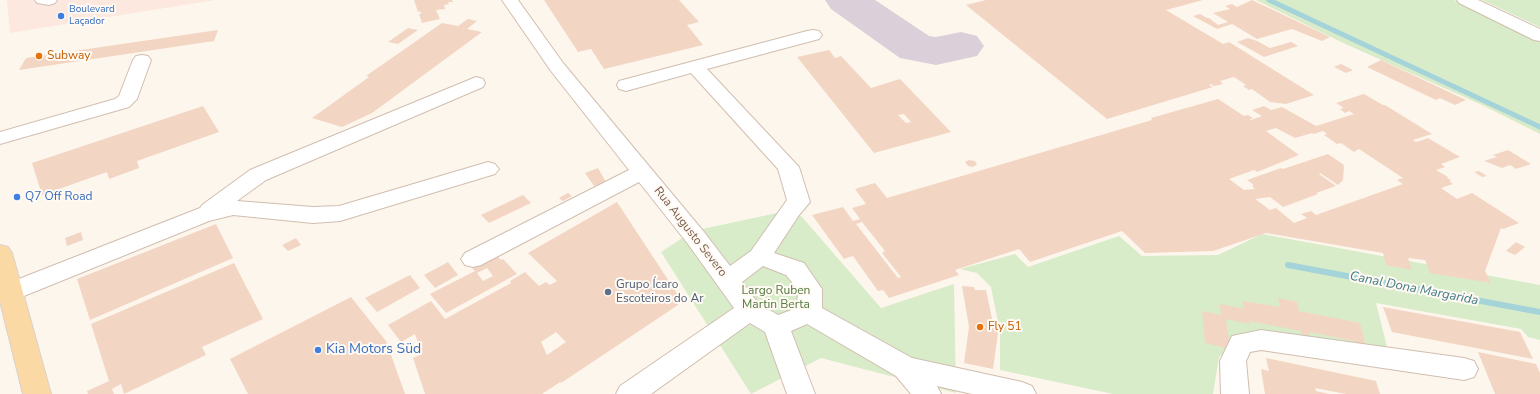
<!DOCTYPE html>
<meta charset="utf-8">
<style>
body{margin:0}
canvas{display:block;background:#fdf6ec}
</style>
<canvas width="1540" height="394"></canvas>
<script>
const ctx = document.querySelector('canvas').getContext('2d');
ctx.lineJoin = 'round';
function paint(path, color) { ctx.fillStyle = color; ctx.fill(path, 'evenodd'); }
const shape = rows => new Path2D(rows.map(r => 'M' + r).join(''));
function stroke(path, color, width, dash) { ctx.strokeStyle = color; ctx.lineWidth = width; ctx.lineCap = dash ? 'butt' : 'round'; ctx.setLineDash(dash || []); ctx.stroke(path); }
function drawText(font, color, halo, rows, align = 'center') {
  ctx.font = font + ' "Nunito Sans",sans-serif'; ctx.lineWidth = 4; ctx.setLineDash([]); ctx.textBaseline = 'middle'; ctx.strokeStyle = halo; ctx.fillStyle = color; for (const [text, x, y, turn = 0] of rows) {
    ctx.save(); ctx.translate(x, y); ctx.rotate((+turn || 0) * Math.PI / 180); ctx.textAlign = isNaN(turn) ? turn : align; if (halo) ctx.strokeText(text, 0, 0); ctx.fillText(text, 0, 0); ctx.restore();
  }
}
paint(shape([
 [7,0,215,0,10,33]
]), '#fde8e0');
paint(shape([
 [1256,0,1454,0,1540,40,1540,134,1482,105,1341,42],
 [1482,0,1540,0,1540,27],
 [791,210,802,217,881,308,954,284,956,393,821,358,751,394,661,252,693,231],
 [1262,234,1540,285,1540,340,1528,337,1521,329,1376,303,1387,347,1245,335,1219,357,1213,394,1113,394,1000,370,1000,332,991,287,977,273,960,269,1015,254,1028,267,1119,236,1142,256,1218,255]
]), '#d8ecc9');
stroke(shape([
 [1269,0,1540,127]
]), '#a5d3da', 5);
stroke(shape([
 [1288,265,1540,312]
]), '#a5d3da', 6);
paint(shape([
 [825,0,875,0,929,36,936,37,961,32,977,36,984,46,977,56,936,65,900,58,831,9,825,0]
]), '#dbcfda');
paint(shape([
 [414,0,452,0,453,2,448,2,449,4,444,5,445,9,436,10,440,19,422,23,419,14,421,14,420,11,418,12],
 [544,0,679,0,699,22,687,25,703,45,604,69,591,49,578,52],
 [986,0,1203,0,1166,10,1223,44,1229,42,1314,95,1286,104,1270,102,1252,89,1249,90,1243,86,1246,85,1234,77,1220,81,1223,84,1214,86,1211,84,1209,85,1213,87,1107,119,966,5],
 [1252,0,1330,37,1322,41,1292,29,1257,39,1232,24,1217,29,1193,16,1200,14,1207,18,1209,18,1218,25,1228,22,1213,13,1230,9,1225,6,1232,4,1237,7],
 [468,19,477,21,467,29,482,32,372,113,342,127,312,118,369,77,366,76,442,23,458,26],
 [408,28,418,30,398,44,388,42],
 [218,30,214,41,19,70,26,58],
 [1248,38,1257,41,1270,48,1291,42,1298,46,1264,57,1237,42],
 [829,50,835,58,841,56,871,88,900,79,951,132,874,153,797,57],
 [904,114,911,122,906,123,898,115],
 [1381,60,1466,100,1455,105,1440,98,1436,100,1367,67],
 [1341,64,1353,70,1346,73,1334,67],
 [1364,94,1383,105,1385,105,1432,134,1413,140,1416,142,1428,138,1460,157,1441,164,1445,167,1436,170,1448,177,1447,178,1451,180,1449,181,1453,184,1441,188,1457,199,1472,193,1519,223,1503,229,1501,228,1485,271,1491,283,1430,273,1425,260,1408,258,1412,270,1386,265,1383,253,1266,233,1213,251,1145,253,1122,231,1030,262,1019,249,955,270,959,275,889,298,883,290,878,291,853,256,844,259,812,215,843,207,853,221,860,219,852,208,866,204,855,189,875,183,887,198,1152,120,1151,118,1218,99,1244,116,1248,115,1253,118,1249,120,1251,120,1262,116,1252,110,1264,106,1271,110,1282,107,1316,126,1354,114,1349,111,1345,113,1340,109,1344,108,1336,103],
 [1276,128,1295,138,1312,133,1314,134,1323,131,1327,134,1324,135,1337,144,1341,143,1354,152,1359,149,1403,178,1397,180,1403,184,1316,215,1311,211,1301,214,1307,218,1294,223,1276,208,1270,210,1255,199,1270,197,1283,207,1318,194,1316,193,1336,186,1319,174,1320,173,1338,185,1343,180,1344,167,1343,166,1344,165,1328,154,1283,169,1281,168,1247,180,1254,185,1252,186,1255,189,1244,190,1229,179,1254,170,1257,172,1299,155,1266,131],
 [862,222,885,251,882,253,901,277,898,278,856,224],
 [203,106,219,132,137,161,139,168,109,179,107,172,42,195,32,163],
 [1508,150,1531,164,1516,169,1510,165,1502,168,1484,161,1497,157,1493,155],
 [969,160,975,161,977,165,972,167,968,166,965,162],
 [598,168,606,182,594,186,585,173],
 [1479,171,1487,176,1482,177,1474,172],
 [568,193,572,196,563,201,559,198],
 [523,195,531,203,489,223,481,215],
 [617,202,680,298,680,302,678,305,561,383,560,382,542,394,425,394,413,358,422,354,415,334,401,342,388,325,431,301,445,319,511,283,510,281,525,272,539,286,546,282,550,285,557,281,528,253],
 [556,332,566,342,547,355,541,342],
 [216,224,233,258,90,320,77,279],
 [81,232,83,240,67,246,65,238],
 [296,238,301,245,288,251,282,245],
 [1516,242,1525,247,1515,255,1506,251],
 [497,255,501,260,503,259,517,274,446,313,430,294,475,271,472,268],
 [487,268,493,276,483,281,477,273],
 [448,262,458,275,435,288,424,275],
 [234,263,263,319,202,347,206,355,124,394,121,384,112,389,114,394,88,394,87,391,109,381,91,324],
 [410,275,420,288,377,312,365,298],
 [962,286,974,287,975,290,986,290,994,328,998,333,993,369,964,363,969,327],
 [351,297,386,341,405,394,248,394,230,359],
 [1278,298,1297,302,1299,311,1360,323,1365,343,1363,343,1363,346,1355,344,1355,341,1309,332,1310,336,1302,334,1301,331,1249,321,1250,324,1226,319,1230,349,1205,343,1202,311,1221,315,1220,304,1244,309,1242,301,1280,307],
 [1383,307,1520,332,1533,359,1392,332],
 [1478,352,1536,364,1540,373,1540,394,1495,394],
 [1266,358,1376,381,1380,394,1346,394,1315,388,1316,391,1329,394,1265,394,1261,369,1269,371]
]), '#f3d5c3');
const minor = shape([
 [35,0,57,0,55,3,49,5,37,3,35,0],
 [502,0,518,0,563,63,704,232,730,266,751,251,787,200,778,169,691,73,626,91,619,89,617,85,619,81,807,31,813,30,819,31,822,35,819,39,707,69,799,167,810,202,799,215,774,253,804,263,822,289,822,308,912,358,1022,382,1032,386,1036,394,972,394,937,386,941,394,911,394,896,376,807,324,791,331,815,394,787,394,765,332,750,323,651,394,616,394,620,386,734,308,688,244,639,182,481,265,473,267,465,265,461,259,465,253,629,170,551,71,502,0],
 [763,266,786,275,798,290,797,308,778,315,758,303,742,282,763,266],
 [1457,0,1478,0,1540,29,1540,41,1534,40,1459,3,1457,0],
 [142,55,148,56,151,60,137,99,129,107,0,144,0,132,115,99,119,96,133,60,136,56,142,55],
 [476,77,483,79,485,83,483,87,266,180,237,201,313,207,339,206,488,162,495,164,499,169,495,174,340,221,313,223,233,215,209,221,19,298,10,301,1,298,0,296,1,286,200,208,202,205,250,170,476,77],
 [1261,330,1464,358,1474,361,1478,369,1474,377,1464,380,1261,350,1250,352,1246,361,1249,394,1221,394,1220,361,1232,336,1261,330]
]);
const major = shape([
 [0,245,8,247,12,253,51,394,23,394,0,301,0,245]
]);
stroke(minor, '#d1beb0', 2);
stroke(major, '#dad1cd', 2);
paint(minor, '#fff');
paint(major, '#fbd9a5');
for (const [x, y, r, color] of [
 [61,16,4,"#3f7fe0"],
 [39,56,4,"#e8710a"],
 [17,197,4,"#3f7fe0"],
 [608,292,4,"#5c6f8a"],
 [980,327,4,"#e8710a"],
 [318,350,4,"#3f7fe0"]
]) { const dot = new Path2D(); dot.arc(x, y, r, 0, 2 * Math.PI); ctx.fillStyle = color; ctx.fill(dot); stroke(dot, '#fffaf3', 1.5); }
drawText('10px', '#366cbe', '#fffaf3', [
 ["Boulevard",69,10],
 ["Laçador",69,22]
], 'left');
drawText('12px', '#c56008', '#fffaf3', [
 ["Subway",47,56],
 ["Fly 51",988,327]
], 'left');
drawText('12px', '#366cbe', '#fffaf3', [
 ["Q7 Off Road",25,197]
], 'left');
drawText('12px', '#7a5c4d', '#fffaf3', [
 ["Rua Augusto Severo",690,232,52]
]);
drawText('12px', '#4e5e75', '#fffaf3', [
 ["Grupo Ícaro",616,285],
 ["Escoteiros do Ar",616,299]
], 'left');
drawText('12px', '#537a41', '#fffaf3', [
 ["Largo Ruben",776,291],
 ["Martin Berta",776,305]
]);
drawText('italic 13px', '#437c86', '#fffaf3', [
 ["Canal Dona Margarida",1414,289,11]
]);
drawText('14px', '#366cbe', '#fffaf3', [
 ["Kia Motors Süd",326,350]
], 'left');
</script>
